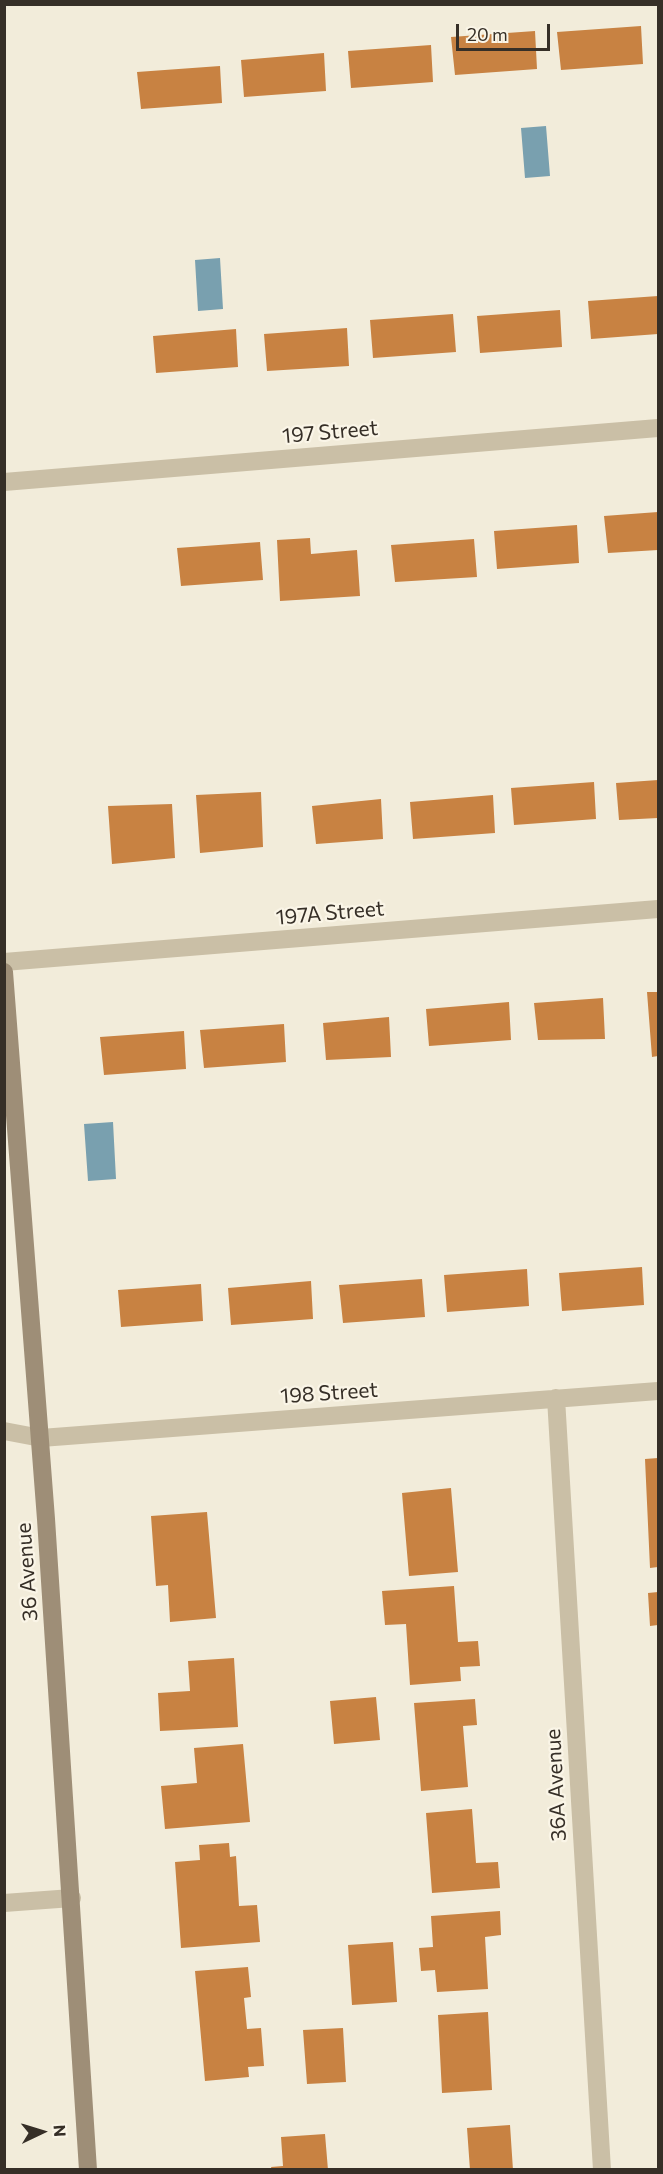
<!DOCTYPE html>
<style>
body{margin:0}
#map{position:relative;width:663px;height:2174px;overflow:hidden;background:#f2ecda;font-family:Commissioner,sans-serif}
canvas{display:block}
.frame{position:absolute;inset:0;border:6px solid #362f27;pointer-events:none}
.north{position:absolute;left:12px;top:2102px;width:60px;height:60px;-webkit-text-stroke:4px #faf5e7;paint-order:stroke;rotate:86deg;font-size:16px;font-weight:700;line-height:24px;text-align:center;color:#362f27}
.north::after{content:'';display:block;margin:auto;width:21px;height:27px;background:#362f27;clip-path:polygon(50% 0,100% 100%,50% 72%,0 100%)}
.scale{position:absolute;left:456px;top:24px;width:94px;height:27px;box-sizing:border-box;border:3px solid #362f27;border-top:0;padding-left:8px;font-size:18px;line-height:21px;white-space:nowrap;color:#362f27;-webkit-text-stroke:4px #faf5e7;paint-order:stroke}
</style>
<div id="map">
<canvas width="663" height="2174"></canvas>
<div class="frame"></div>
<div class="north">N</div>
<div class="scale">20 m</div>
</div>
<script>
const ctx = document.querySelector('canvas').getContext('2d');
ctx.lineJoin = 'round';
function paint(path, color) { ctx.fillStyle = color; ctx.fill(path, 'evenodd'); }
const shape = rows => new Path2D(rows.map(r => 'M' + r).join(''));
function stroke(path, color, width, dash) { ctx.strokeStyle = color; ctx.lineWidth = width; ctx.lineCap = dash ? 'butt' : 'round'; ctx.setLineDash(dash || []); ctx.stroke(path); }
function drawText(font, color, halo, rows, align = 'center') {
  ctx.font = font + ' Commissioner,sans-serif'; ctx.lineWidth = 4.5; ctx.setLineDash([]); ctx.textBaseline = 'middle'; ctx.strokeStyle = halo; ctx.fillStyle = color; for (const [text, x, y, turn = 0] of rows) {
    ctx.save(); ctx.translate(x, y); ctx.rotate((+turn || 0) * Math.PI / 180); ctx.textAlign = isNaN(turn) ? turn : align; if (halo) ctx.strokeText(text, 0, 0); ctx.fillText(text, 0, 0); ctx.restore();
  }
}
paint(shape([
 [546,126,550,176,525,178,521,128],
 [220,258,223,309,198,311,195,260],
 [113,1122,116,1179,88,1181,84,1124]
]), '#79a0af');
paint(shape([
 [641,26,643,64,561,70,557,32],
 [535,31,537,69,455,75,451,37],
 [431,45,433,82,351,88,348,51],
 [324,53,326,91,244,97,241,60],
 [220,66,222,103,141,109,137,72],
 [658,296,658,334,591,339,588,301],
 [560,310,562,347,480,353,477,316],
 [453,314,456,352,373,358,370,320],
 [347,328,349,366,267,371,264,334],
 [236,329,238,367,156,373,153,336],
 [658,512,658,550,608,553,604,516],
 [577,525,579,563,497,569,494,531],
 [310,538,311,554,357,550,360,596,280,601,277,540],
 [474,539,477,577,395,582,391,545],
 [260,542,263,580,181,586,177,548],
 [658,780,658,818,619,820,616,783],
 [594,782,596,819,514,825,511,788],
 [261,792,263,847,200,853,196,795],
 [493,795,495,833,413,839,410,802],
 [381,799,383,839,316,844,312,806],
 [172,804,175,858,112,864,108,806],
 [647,992,658,992,658,1056,652,1057],
 [603,998,605,1039,538,1040,534,1003],
 [509,1002,511,1040,429,1046,426,1009],
 [389,1017,391,1057,326,1060,323,1023],
 [284,1024,286,1062,204,1068,200,1030],
 [184,1031,186,1069,104,1075,100,1037],
 [642,1267,644,1305,562,1311,559,1273],
 [527,1269,529,1306,447,1312,444,1275],
 [422,1279,425,1317,343,1323,339,1285],
 [311,1281,313,1319,231,1325,228,1288],
 [201,1284,203,1321,121,1327,118,1290],
 [658,1458,658,1567,650,1568,645,1459],
 [451,1488,458,1572,409,1576,402,1493],
 [207,1512,216,1618,170,1622,168,1585,156,1586,151,1516],
 [454,1586,458,1642,478,1641,480,1666,460,1667,461,1681,410,1685,406,1624,385,1625,382,1591],
 [658,1592,658,1625,650,1626,648,1593],
 [234,1658,238,1727,160,1731,158,1693,190,1691,188,1661],
 [376,1697,380,1740,334,1744,330,1701],
 [475,1699,477,1725,463,1726,468,1787,421,1791,414,1703],
 [243,1744,250,1822,165,1829,161,1786,197,1783,194,1748],
 [472,1809,476,1863,498,1862,500,1888,432,1893,426,1813],
 [229,1843,230,1857,236,1856,239,1906,257,1905,260,1942,181,1948,175,1862,200,1860,199,1845],
 [500,1911,501,1935,485,1937,488,1989,437,1992,435,1970,421,1971,419,1948,433,1947,431,1916],
 [393,1942,397,2002,352,2005,348,1945],
 [248,1967,251,1997,244,1998,247,2029,261,2028,264,2066,248,2067,249,2077,205,2081,195,1971],
 [488,2012,492,2090,442,2093,438,2015],
 [343,2028,346,2082,307,2084,303,2030],
 [510,2125,513,2170,470,2170,467,2128],
 [325,2134,328,2170,272,2170,271,2167,283,2166,281,2137]
]), '#c88242');
stroke(shape([
 [4,482,658,428],
 [4,962,658,909],
 [556,1398,602,2170],
 [4,1431,41,1438,658,1391],
 [4,1903,72,1898]
]), '#cabfa6', 18);
stroke(shape([
 [4,972,46,1519,88,2170]
]), '#9e8e77', 18);
drawText('21px', '#362f27', '#faf5e7', [
 ["197 Street",330,432,-5],
 ["197A Street",330,913,-5],
 ["198 Street",329,1393,-4],
 ["36 Avenue",27,1572,-94],
 ["36A Avenue",556,1785,-93]
]);
</script>
